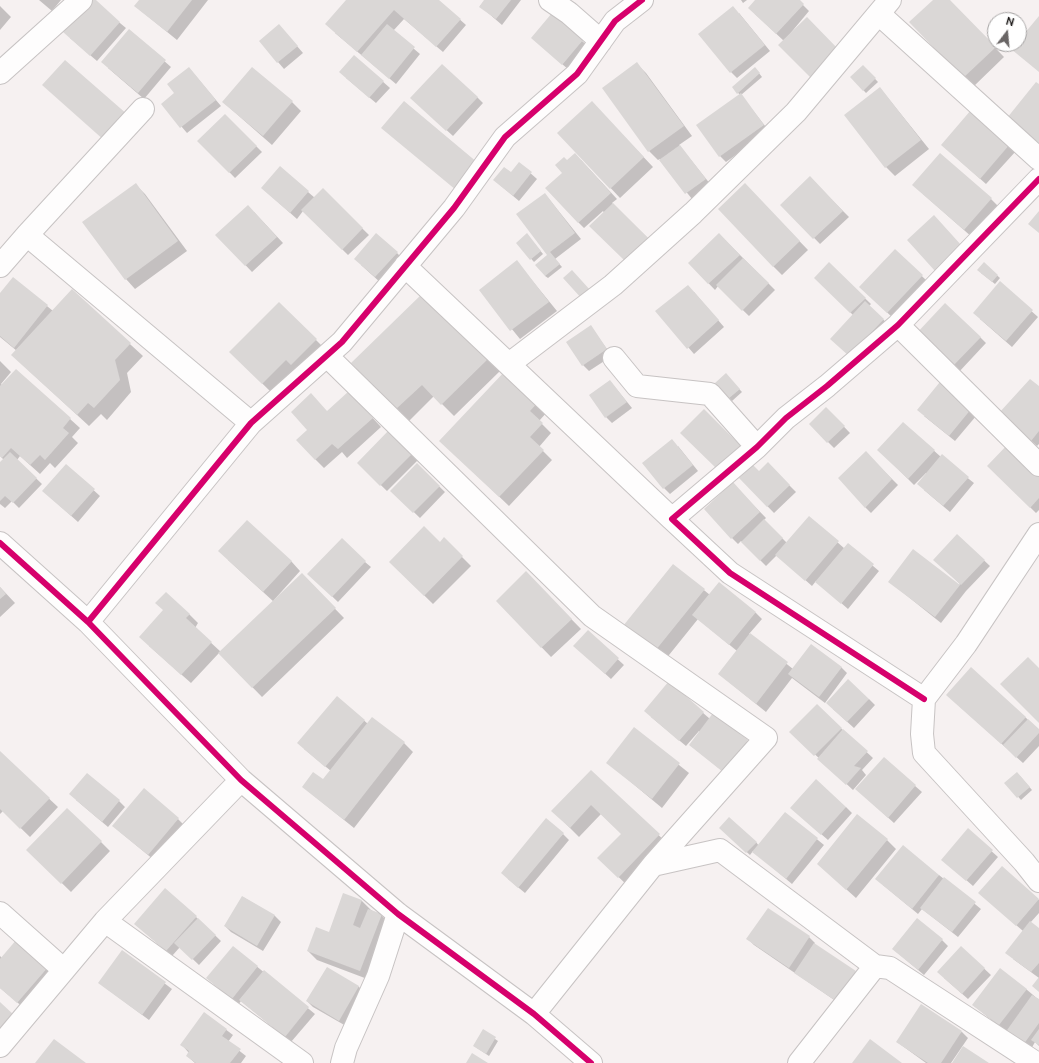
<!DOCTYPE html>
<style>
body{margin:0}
#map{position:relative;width:1039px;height:1063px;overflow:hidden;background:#f6f1f1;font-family:Ubuntu,sans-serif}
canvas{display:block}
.north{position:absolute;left:987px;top:12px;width:40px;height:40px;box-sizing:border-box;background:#fff;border:1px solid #a5a3a3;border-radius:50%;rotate:16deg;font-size:11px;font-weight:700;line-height:16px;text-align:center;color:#1d1a19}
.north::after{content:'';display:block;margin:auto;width:14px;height:18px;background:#696565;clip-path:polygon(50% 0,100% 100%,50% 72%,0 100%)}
</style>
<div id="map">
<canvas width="1039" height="1063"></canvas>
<div class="north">N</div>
</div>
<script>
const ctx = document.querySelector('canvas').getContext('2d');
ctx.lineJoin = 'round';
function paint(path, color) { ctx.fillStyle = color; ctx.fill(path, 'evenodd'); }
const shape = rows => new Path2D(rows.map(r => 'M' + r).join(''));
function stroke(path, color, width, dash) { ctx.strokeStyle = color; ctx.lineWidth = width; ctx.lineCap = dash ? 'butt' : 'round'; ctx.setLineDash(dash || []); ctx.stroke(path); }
paint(shape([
 [39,0,61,0,52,11],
 [92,0,126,28,97,61,70,38],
 [140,0,208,0,177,40,135,6],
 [347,0,438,0,466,25,443,52,404,19,393,31,420,54,396,84,335,33],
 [485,0,521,0,502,25,480,6],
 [741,0,747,0,743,3],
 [756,0,798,0,809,11,784,41,755,14],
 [934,0,949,0,1004,57,973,87,964,78],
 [0,6,11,17,0,30],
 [739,13,770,51,737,78,731,72],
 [552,15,589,47,569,70,532,38],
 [129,30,171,67,144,99,108,68],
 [285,32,303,53,284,69,260,41],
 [354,56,390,88,376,103,346,78],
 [637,64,646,73,692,136,679,145,711,185,692,199,660,159,658,160,649,151],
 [863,66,878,82,866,93,851,77],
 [189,68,221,106,187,133,162,104,176,94],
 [755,68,762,77,741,95,769,131,726,162,720,156,740,95,733,87],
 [880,88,929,149,895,176,886,167],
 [477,97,483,103,453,136,418,104],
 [223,102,292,102,301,111,272,145],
 [601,112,653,167,620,198,559,133],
 [971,112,1016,151,986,184,942,145],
 [225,115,262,152,235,178,199,141],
 [581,160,617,199,612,203,654,244,632,266,603,211,584,228,578,222,563,173,567,161],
 [519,163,537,179,519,201,494,180,511,174],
 [280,168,315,198,323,190,369,235,348,255,303,211,297,219,262,188],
 [810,178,849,217,820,244,782,205],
 [136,185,145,194,187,251,135,289,126,279],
 [545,194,581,239,555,259,562,267,548,278,545,276,548,255],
 [754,194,808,250,782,275,773,266],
 [923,194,991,199,1000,208,973,238],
 [254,212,283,243,252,272,217,235],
 [719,234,775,290,749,316,718,286,715,290,689,263],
 [529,237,543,254,534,262,517,243],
 [895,250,928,282,893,318,860,287],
 [397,253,403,259,381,283,361,265],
 [517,262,557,311,520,339,480,290],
 [829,264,871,304,869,306,889,325,856,362,853,315,815,278],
 [984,264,1000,278,995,284,981,273],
 [13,278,53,311,72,291,143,356,127,373,131,392,107,420,101,414,89,426,25,367,17,351,0,337,0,295],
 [1000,283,1038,317,1012,347,980,319],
 [694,292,724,327,694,354,657,311],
 [424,294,500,371,454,416,434,396,409,421,352,363],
 [279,303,325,349,272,393,230,352],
 [591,327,612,356,589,371,583,365],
 [980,337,986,343,958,373,922,341],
 [0,361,11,372,1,384,2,385,16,370,80,428,72,437,78,443,55,468,50,463,40,474,20,456,17,460,42,484,19,508,12,501,5,508,0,504,0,464,4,460,0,456],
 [506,372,548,411,539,421,551,433,539,447,552,460,509,506,450,450],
 [726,375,742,392,732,401,716,383],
 [610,381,632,408,612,423,606,417],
 [1039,388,1039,444,1037,446,1007,419],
 [358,402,381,427,347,458,342,452,324,468,315,459,328,412],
 [826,408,850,433,834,448,810,424],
 [982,409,955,441,924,416],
 [903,423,941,457,974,483,950,512,924,490,927,474,926,473,914,485,879,450],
 [390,430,419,459,387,491,358,463],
 [678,446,698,471,670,494,664,488],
 [866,453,898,485,871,513,865,507],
 [768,464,796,492,774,513,740,478,759,473],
 [66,465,100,496,78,522,50,497],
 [417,465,445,492,420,518,392,491],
 [988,466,1039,472,1039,510,1036,513],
 [739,490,766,518,764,520,787,543,809,517,845,549,848,545,879,571,848,609,816,581,812,586,777,555,766,566,741,541,738,544,732,538],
 [957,535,990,566,966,591,941,623,896,587,959,585,960,584,935,560],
 [444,539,471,566,433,604,390,562,440,543],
 [228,560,291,561,300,571,274,600,275,601,302,575,344,618,262,697,219,653,191,683,149,646,189,614,198,623,195,628,221,652,274,602],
 [365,562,371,567,338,602,315,580],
 [673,565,710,595,719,583,756,613,762,619,749,634,793,669,841,667,847,673,825,703,792,678,766,712,719,674,737,651,698,619,665,660,634,635],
 [535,582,581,629,551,657,497,601],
 [0,587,15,603,0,617],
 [588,632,624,665,611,679,581,652],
 [669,683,710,719,714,715,753,747,730,777,690,745,700,732,699,731,686,746,651,717],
 [337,697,368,724,404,743,413,752,354,828,303,787,323,781,331,771,304,749],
 [869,699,875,705,854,728,833,709],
 [957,704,1025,717,1039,730,1039,746,1023,763],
 [817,706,873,758,862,770,866,775,853,790,791,732],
 [634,729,689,773,662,808,608,763],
 [0,753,58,807,30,837,3,811,0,814],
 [884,759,922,792,894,823,863,795],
 [591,771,668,844,628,886,608,867,622,834,601,814,579,837,562,820],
 [1020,776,1032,790,1021,800,1006,783],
 [76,800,119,801,125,807,108,827],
 [846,807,852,813,828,840,798,814],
 [785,813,824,845,792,884,753,851,750,855,720,828,756,842,759,846],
 [178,819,184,825,154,860,120,832],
 [968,830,998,857,973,886,949,865],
 [563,834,569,840,525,893,508,879],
 [887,840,896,849,856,898,828,873],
 [101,842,110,851,71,892,28,850],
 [1002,868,1039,900,1039,913,1030,923,1039,929,1039,978,1013,959,1023,931,986,899],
 [939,875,981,909,958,937,922,909,918,914,883,885],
 [344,894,362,901,371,910,381,915,390,924,370,980,317,960,308,951,329,934],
 [243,897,275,916,281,922,263,951,231,932,225,926],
 [768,909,809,937,815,943,814,945,855,972,861,978,843,1006,754,945,748,939],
 [196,917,221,941,199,965,180,947,172,956,142,930],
 [17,940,54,972,24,1008,0,988,0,956,2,958],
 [942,940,948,946,924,975,893,949],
 [233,947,315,1014,291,1042,241,1001,238,1005,207,978],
 [961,947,991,975,968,999,944,978],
 [123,952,172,989,149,1020,99,983],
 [327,968,359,987,365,993,346,1026,313,1007,307,1001],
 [1026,989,1039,1000,1039,1046,1035,1042,1030,1051,973,1005],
 [204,1013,233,1035,228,1042,246,1056,241,1063,195,1063,187,1056,189,1053,182,1045],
 [483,1031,498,1041,489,1056,474,1046],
 [962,1032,968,1038,951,1063,926,1063,897,1042]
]), '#0003');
paint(shape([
 [91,0,96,0,120,22,90,56,63,32],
 [139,0,192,0,167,32,134,6],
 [346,0,439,0,461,19,436,47,394,10,357,52,325,24],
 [484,0,511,0,496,19,479,7],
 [755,0,800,0,804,4,776,34,748,8],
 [933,0,950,0,996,47,963,78,909,22],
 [733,6,765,45,730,73,698,34],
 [552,13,583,40,562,65,531,38],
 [1039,16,1039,72,1011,49,1015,44,1019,44,1019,40],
 [807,17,840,51,811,78,778,45],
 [279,24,298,46,277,63,259,41],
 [387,24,415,47,389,79,361,55],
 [129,29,166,60,138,93,101,62],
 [354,55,384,81,369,98,339,72],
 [65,60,128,115,105,141,42,85],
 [637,62,684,126,648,152,602,88],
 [442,64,478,97,446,131,410,98],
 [863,65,876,78,863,91,850,77],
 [189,67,216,100,180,128,161,104,174,93,167,84],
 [252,67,293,101,263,136,222,102],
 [755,67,760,73,737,94,732,87],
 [1036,82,1039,84,1039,143,1007,118],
 [880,87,921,140,885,168,844,115],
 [741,93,764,125,719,157,696,125],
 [404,101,478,163,456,190,381,128],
 [592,101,644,157,610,189,557,133],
 [971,110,1010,144,980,179,941,145],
 [225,114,257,146,229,173,197,141],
 [680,145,706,179,685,194,659,160],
 [575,153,611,193,578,223,545,188,562,173,555,165,564,157,567,160],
 [940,153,992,198,964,230,912,185],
 [519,162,532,172,513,196,493,180,504,167,511,172],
 [280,166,309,191,290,213,261,188],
 [810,176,843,211,813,239,780,205],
 [136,183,178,241,125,280,82,222],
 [745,183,800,241,773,267,718,209],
 [323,188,363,228,342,250,301,210],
 [545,193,575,233,550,252,560,264,545,276,535,265,547,255,516,214],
 [613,203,648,238,625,261,589,226],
 [248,205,277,237,245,266,215,235],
 [1039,211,1039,233,1028,224],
 [934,215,962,246,935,271,907,240],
 [376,233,398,252,375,277,354,259],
 [527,233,541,251,530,260,516,243],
 [719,233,740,255,708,284,688,263],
 [895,249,923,275,887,313,859,287],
 [743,258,769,283,742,311,716,285],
 [517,260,549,302,510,331,479,290],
 [829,262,866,298,850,313,814,278],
 [984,262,998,275,992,282,977,270],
 [572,270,591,291,582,299,563,278],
 [13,277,48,305,14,348,0,336,0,293],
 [1000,281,1033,310,1006,341,973,313],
 [688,285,719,320,687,349,655,311],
 [72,289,131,343,115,360,120,380,94,408,88,403,77,415,11,355],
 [424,292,489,358,441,405,422,385,396,409,351,363],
 [865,301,884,319,849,356,830,339],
 [279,302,317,339,291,365,286,360,262,384,229,352],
 [945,303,981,337,951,368,915,335],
 [591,325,607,349,582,366,566,342],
 [16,369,71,418,63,428,69,433,45,460,40,455,30,465,11,448,2,458,0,456,0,386],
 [506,370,539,401,530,411,543,423,530,437,544,450,499,497,439,441],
 [726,373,740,389,728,399,715,383],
 [944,377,976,403,949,436,917,410],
 [1030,379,1039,386,1039,431,1031,441,999,413],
 [610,380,627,402,605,418,589,395],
 [349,391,373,418,338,449,332,444,315,460,296,440,307,430,291,412,311,393,327,411],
 [826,407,845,426,827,443,809,424],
 [704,409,741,446,718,470,680,433],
 [903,422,935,450,908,479,877,450],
 [390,429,414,452,380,486,357,463],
 [672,439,693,465,663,489,642,463],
 [1010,442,1039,471,1039,498,1030,508,987,466],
 [866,451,892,479,865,508,838,478],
 [10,452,37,478,13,503,5,496,0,501,0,462],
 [942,454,969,477,943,506,917,484],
 [768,462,790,485,767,507,739,478,753,465,759,471],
 [417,463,440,486,413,513,390,491],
 [66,464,95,489,71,516,42,491],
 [733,482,760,512,731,539,704,509],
 [809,516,839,541,805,581,775,555],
 [764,519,783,538,760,561,741,542],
 [247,520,292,561,263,592,218,551],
 [424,526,440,542,444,537,463,556,424,596,389,562],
 [957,534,985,560,961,585,933,560],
 [342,538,366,561,332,597,307,574],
 [848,543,874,564,841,604,815,582],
 [913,549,960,585,935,617,888,582],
 [673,564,705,589,655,651,623,626],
 [526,571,572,619,541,648,496,601],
 [302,573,336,608,252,688,218,653],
 [719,582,756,612,729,645,692,615],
 [0,587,6,594,0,599],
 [166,592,190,614,186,618,212,642,181,675,139,637,163,610,155,603],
 [588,630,619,658,605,674,573,646],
 [750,633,788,662,756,704,718,674],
 [811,644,842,667,819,697,788,674],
 [1028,657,1039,668,1039,723,1000,684],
 [971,667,1026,717,1001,744,946,695],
 [848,679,869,699,847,722,826,703],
 [669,681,704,712,679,741,644,711],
 [337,696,365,720,325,767,297,743],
 [817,704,842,728,814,756,789,732],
 [713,713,748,740,723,772,689,745],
 [372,717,405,742,344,820,302,787,313,772,323,779],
 [1028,719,1039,729,1039,733,1016,758,1003,745],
 [634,727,680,763,652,799,606,763],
 [843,729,868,751,854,766,861,768,846,785,817,759],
 [0,751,50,798,20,829,0,809],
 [884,757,916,785,888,818,855,789],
 [591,770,660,834,618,878,597,858,621,834,591,805,570,828,551,811],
 [1017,772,1030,787,1017,798,1004,783],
 [87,773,120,800,102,822,69,794],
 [816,779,846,807,821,835,790,808],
 [144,788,179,818,148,855,112,826],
 [67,808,102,841,61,884,26,850],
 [785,812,818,838,786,879,752,852],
 [857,814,888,839,846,890,817,864],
 [729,817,757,842,746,853,719,828],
 [546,818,564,833,518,888,501,873],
 [968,828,993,850,966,881,941,860],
 [903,845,939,875,912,909,875,879],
 [1002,866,1039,899,1016,926,978,893],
 [944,877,976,902,952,932,920,908],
 [165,888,197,916,166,951,134,924],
 [343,893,362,900,353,925,360,928,368,909,382,914,360,971,307,951,316,927,329,932],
 [242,896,275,915,257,946,224,926],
 [768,908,810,936,789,968,746,939],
 [198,918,216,935,192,960,174,943],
 [917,918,943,939,918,970,892,949],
 [1030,921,1039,928,1039,963,1031,972,1005,953],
 [17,939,49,966,17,1003,0,988,0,959],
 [814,943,856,971,836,1001,794,973],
 [233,946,258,966,232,999,206,978],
 [961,946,985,968,962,994,937,972],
 [122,950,166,982,142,1015,98,983],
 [327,967,359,986,339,1021,306,1001],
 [1000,968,1027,989,999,1025,972,1005],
 [264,970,309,1007,285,1037,239,1000],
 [1039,977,1039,992,1032,986],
 [1032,995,1039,999,1039,1023,1023,1045,1005,1033],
 [0,1002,14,1015,0,1030],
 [921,1004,962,1031,941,1063,928,1063,896,1042],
 [204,1012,227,1029,222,1036,241,1049,230,1063,196,1063,186,1056,189,1051,180,1045],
 [483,1029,496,1037,486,1054,473,1046],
 [1039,1029,1039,1045,1031,1040],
 [54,1039,86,1063,35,1063],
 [870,1039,902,1063,852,1063],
 [963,1046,989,1063,952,1063],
 [472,1053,488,1063,466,1063]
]), '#dad7d6');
const street = shape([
 [550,0,569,13,601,41],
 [879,14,1039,159],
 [0,73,81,0],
 [27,235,251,423],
 [0,266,27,235,143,109],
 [405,266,672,519],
 [898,325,1039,465],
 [327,356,592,616,766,738,653,865],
 [614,358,637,386,710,394,757,447],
 [509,364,613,285,693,213,796,112,890,0],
 [1039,534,966,644,924,699,922,734,924,753,1024,862,1039,881],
 [0,543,88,622,241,780,398,914,534,1014,591,1063],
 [88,622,251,423,342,342,454,208,505,137,577,74,615,21,642,0],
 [924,699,730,573,672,519,757,447,786,418,827,386,898,325,1039,179],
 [0,913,64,970],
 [105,921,302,1063],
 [534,1014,653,865,720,850,875,966],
 [0,1046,105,921,241,780],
 [342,1063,346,1048,378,976,398,914],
 [799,1063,875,966,890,968,1036,1063]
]);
stroke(street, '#c7c3c3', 24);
stroke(street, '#fefdfd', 22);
stroke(shape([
 [0,543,88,622,241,780,398,914,534,1014,591,1063],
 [88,622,251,423,342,342,454,208,505,137,577,74,615,21,642,0],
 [924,699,730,573,672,519,757,447,786,418,827,386,898,325,1039,179]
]), '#d6006c', 6);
</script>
